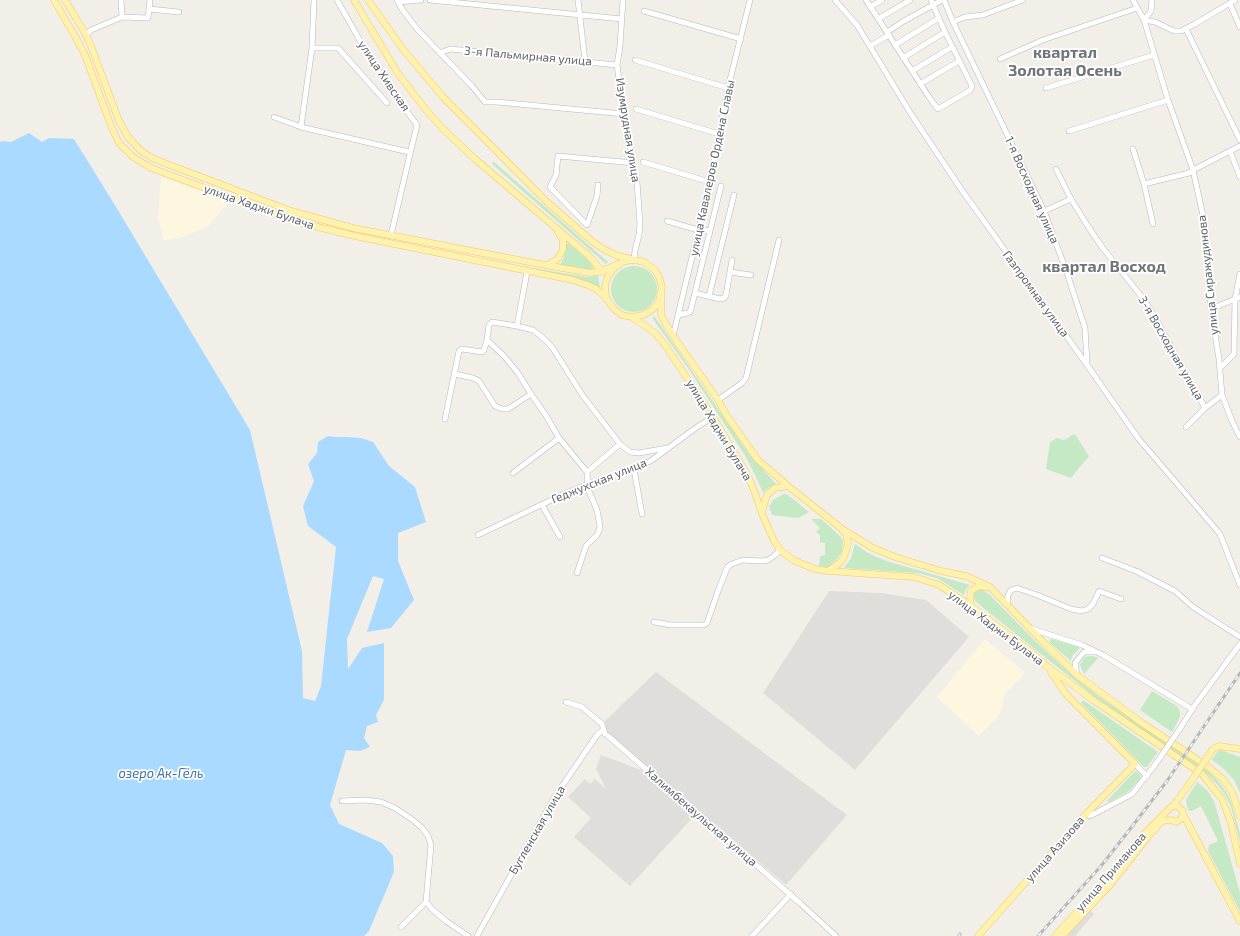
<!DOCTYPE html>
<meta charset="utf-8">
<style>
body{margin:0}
canvas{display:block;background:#f1efe8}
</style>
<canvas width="1240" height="936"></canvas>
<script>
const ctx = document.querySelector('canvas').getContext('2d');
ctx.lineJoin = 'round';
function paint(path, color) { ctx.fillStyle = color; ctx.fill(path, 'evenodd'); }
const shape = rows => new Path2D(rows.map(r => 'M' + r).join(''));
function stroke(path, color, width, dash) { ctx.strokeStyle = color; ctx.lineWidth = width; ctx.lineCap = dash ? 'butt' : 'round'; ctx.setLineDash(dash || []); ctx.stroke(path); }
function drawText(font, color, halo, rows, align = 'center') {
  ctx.font = font + ' "Exo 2",sans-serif'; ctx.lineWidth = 3.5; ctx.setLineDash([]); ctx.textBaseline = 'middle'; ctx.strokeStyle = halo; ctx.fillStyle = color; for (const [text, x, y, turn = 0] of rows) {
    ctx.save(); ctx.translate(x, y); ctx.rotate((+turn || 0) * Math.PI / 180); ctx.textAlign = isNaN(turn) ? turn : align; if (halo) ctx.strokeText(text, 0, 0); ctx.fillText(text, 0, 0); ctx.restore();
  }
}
paint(shape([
 [161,177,200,191,230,201,207,227,180,238,164,240,158,218],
 [985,639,1025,673,1005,694,1000,714,979,736,937,697]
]), '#fef7e0');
paint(shape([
 [829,591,882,593,926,600,969,637,855,770,763,693],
 [656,672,847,815,786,885,607,733,605,721],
 [601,755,641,770,694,816,630,886,574,837,591,818,568,797,585,779,590,784,595,779,606,789,596,769],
 [1089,910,1094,914,1075,936,1067,936]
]), '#e0deda');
paint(shape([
 [492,162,494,162,608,262,606,264,493,165],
 [568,243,590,262,594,269,583,269,560,265,564,257,566,245],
 '611 289a23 23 0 1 1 46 0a23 23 0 1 1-46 0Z',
 [533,268,586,277,598,276,600,288,586,281,533,269,532,269],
 [653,317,655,317,749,454,776,484,768,488,763,493,757,479,746,457,688,368,653,319],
 [1075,434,1089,456,1071,478,1046,469,1050,442,1057,438,1063,440,1066,439,1072,435],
 [784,494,788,495,809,512,798,518,772,515,769,506,773,500],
 [811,519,821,519,840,536,843,541,842,551,838,558,828,567,825,567,819,566,820,556,825,555,825,543,820,542,820,535,816,532,820,528],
 [855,544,868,553,886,561,970,585,966,589,964,595,937,578,918,573,844,568,851,558],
 [979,590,983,590,990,595,1035,641,1073,676,1097,695,1209,772,1219,782,1228,795,1232,805,1240,834,1240,841,1231,807,1226,796,1217,784,1207,774,1095,697,986,610,975,601,974,596,975,592],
 [1051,639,1079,647,1079,649,1072,656,1071,661,1049,642],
 [1088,656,1093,656,1098,658,1084,674,1080,665,1084,658],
 [1152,691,1177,706,1180,712,1180,717,1172,732,1140,710],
 [1083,700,1158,752,1147,767,1144,767,1081,703],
 [1221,750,1240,757,1240,793,1234,780,1224,769,1212,760,1217,752],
 [1136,771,1141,775,1140,779,1129,791,1109,802,1107,801,1134,772],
 [1197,782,1207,790,1214,801,1240,893,1240,911,1208,851,1209,845,1218,841,1201,806,1192,811,1188,810,1186,800]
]), '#c5e8c5');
paint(shape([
 [29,133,42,142,49,138,74,139,113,202,250,430,302,651,303,698,315,701,321,686,336,547,308,526,303,506,314,481,308,464,317,453,318,442,328,436,335,437,347,437,361,438,373,442,389,466,415,487,426,522,398,533,398,561,414,600,391,628,367,632,384,579,373,576,347,639,348,669,362,648,384,643,384,700,376,715,378,722,367,726,364,738,370,747,360,751,346,750,330,805,339,824,382,843,393,856,394,872,369,931,364,936,0,936,0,142,2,141,11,142]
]), '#aadaff');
const minor = shape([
 [337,0,363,46,394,94,417,125,410,154],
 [397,0,402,9,417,29,472,86,485,102,497,102,624,114],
 [430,0,622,19],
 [578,0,585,61],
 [623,0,620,46,617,65,624,114,637,182,640,224,639,235,635,250,634,260],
 [835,0,857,25,911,114,961,189,1087,365,1138,438,1220,534,1240,585],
 [866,0,929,97,938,109,969,91,971,89,972,86,945,32,931,0],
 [944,0,953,22,1044,211,1067,273,1085,328,1087,364],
 [1133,0,1144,20,1168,100,1193,170,1206,229,1211,309,1219,359,1222,395,1232,421,1240,437],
 [398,2,421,0],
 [1230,4,1240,27],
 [870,7,882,0],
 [149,9,150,0],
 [644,11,741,39],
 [122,17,148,18,149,9,179,12],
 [878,19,910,0],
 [1144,20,1155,22,1174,31,1181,31,1195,24,1235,0],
 [1144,20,1151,11,1152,0],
 [953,22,965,17,983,15,1023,0],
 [1186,29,1240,140],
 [887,32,904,21,942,0],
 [86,35,91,30,122,17,121,0],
 [895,45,939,18],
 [870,46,889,35],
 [312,48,338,48,387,103],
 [440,53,450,49,617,65],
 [903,58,945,32],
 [1000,59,1043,40,1137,8],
 [635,60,728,88],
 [912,71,952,47],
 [920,84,959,61],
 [1046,88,1154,55],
 [636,109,719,134],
 [274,117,301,127,409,152,410,154,391,235],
 [301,127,312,48,314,0],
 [1069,131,1168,100],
 [1133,149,1144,184,1153,224],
 [1230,151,1240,177],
 [643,162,710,182],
 [1056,169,1071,199,1089,228,1102,247,1145,301,1153,314,1205,408],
 [1144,184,1189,173,1193,170,1240,146],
 [598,185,597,196,587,225,550,187,556,175,558,156,634,163],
 [1044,211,1071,199],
 [667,221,698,230],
 [699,229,710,231],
 [730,272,751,275],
 [695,293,720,299,724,298,726,295,732,260],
 [709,296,734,195],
 [1211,309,1240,297],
 [678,315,687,313,690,312,691,309,721,186],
 [517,326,527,272],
 [673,336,710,182,728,88,750,0],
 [1220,368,1234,354,1235,299,1240,274],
 [455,374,473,378,479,381,495,406,502,409,508,409,531,394],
 [718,400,742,383,746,378,779,240],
 [445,419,459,351,462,349,482,352,484,350,487,340],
 [1186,427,1205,408,1222,395],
 [634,469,642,514],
 [587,472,620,444],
 [513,473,559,438],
 [542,505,560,537],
 [478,535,564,494,588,484,634,469,652,460,697,427,713,417],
 [1102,558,1136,571,1175,591,1193,607,1240,637],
 [577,573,586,546,597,535,599,531,600,526,597,510,588,489,587,472,559,438,545,414,531,394,518,373,504,356,487,340,489,325,492,322,517,326,533,330,542,337,552,347,583,396,620,444,630,452,639,453,667,448],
 [1007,605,1008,595,1011,590,1017,588,1037,595,1071,609,1082,611,1088,609,1093,604,1099,591,1121,599],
 [654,622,671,625,704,625,707,623,718,591,727,568,730,565,742,560,762,561,768,560,774,556,780,550],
 [1029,628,1082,645,1103,655,1192,709],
 [1077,675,1075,663,1084,652,1095,652],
 [566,702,582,707,602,724,605,734,608,736,801,904,836,936],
 [1181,727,1195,705,1240,644],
 [1135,764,1147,776],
 [342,801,365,800,381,802,395,808,413,820,422,828,428,836,431,845,426,902,432,909,446,921,468,936],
 [1090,816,1132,794,1155,765],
 [401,927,426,902],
 [477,936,554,798,597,735,603,730],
 [752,936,791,894]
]);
const major = shape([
 [54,0,76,38,85,55,111,126,119,143,133,157,151,168,297,222,355,236,573,280,590,286,596,289,606,298],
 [65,0,85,33,91,46,119,121,128,137,141,151,154,159,291,211,353,228,529,262,590,273,602,271,621,263],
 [354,0,397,72,426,110,443,129,475,159,588,255,603,272],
 [368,0,402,48,443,97,547,202,593,242,605,250,618,256,644,262,655,270,659,277,662,287,659,301,654,308,649,312,643,315,632,317,622,315,613,308,606,298,605,286,608,276,615,267,625,261,634,260],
 [547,265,556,260,559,257,563,249,563,240,558,232],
 [661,292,661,315,667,326,678,343,718,400,727,416,758,460,788,486,842,529,873,548,895,557,941,571,966,576,990,587,1045,644,1077,675,1142,723,1207,766,1223,779,1232,792,1240,816],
 [632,317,655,333,665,345,713,417,745,471,752,485,763,516,774,541,780,550,793,560,815,569,828,571,914,577,939,585,971,606,1030,651,1048,667,1093,700,1202,774,1222,799,1231,823,1240,864],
 [762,511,767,495,775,488,788,486],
 [828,571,841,562,844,557,848,544,846,534,843,531],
 [971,606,970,597,971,591,977,587,981,586,986,587],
 [1213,749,1219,746,1240,749],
 [1171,807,1173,806,1188,786],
 [1183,814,1240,921],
 [978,936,1087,813,1135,764,1065,693,1051,672],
 [1055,936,1105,881,1141,837,1168,810],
 [1062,936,1110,885,1147,838,1162,821,1171,820,1176,822,1181,819,1183,814,1182,810,1177,806,1173,806]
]);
stroke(minor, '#b5b8bc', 6);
stroke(major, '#f2c960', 7);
stroke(minor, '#fff', 5);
stroke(major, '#fff2af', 6);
const rail = shape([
 [959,936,960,934],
 [1038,936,1101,866,1127,833,1167,781,1240,673]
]);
stroke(rail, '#b6b7b8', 3);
stroke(rail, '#fff', 1.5, [4.5]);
const minorBridge = shape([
 [1155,765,1181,727]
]);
const majorBridge = shape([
 [1188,786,1213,749]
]);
stroke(minorBridge, '#b5b8bc', 6, []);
stroke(majorBridge, '#f2c960', 7, []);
stroke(minorBridge, '#fff', 5);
stroke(majorBridge, '#fff2af', 6);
drawText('12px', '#5f6368', '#fff', [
 ["3-я Пальмирная улица",528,56,5],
 ["улица Хивская",384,76,56],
 ["Изумрудная улица",628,130,81],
 ["улица Кавалеров Ордена Славы",712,168,-78],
 ["1-я Восходная улица",1032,190,66],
 ["улица Хаджи Булача",259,207,19],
 ["улица Сиражудинова",1208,275,-96],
 ["Газпромная улица",1036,294,54],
 ["3-я Восходная улица",1171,348,60],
 ["улица Хаджи Булача",719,430,59],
 ["Геджухская улица",599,481,-22],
 ["улица Хаджи Булача",996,628,37],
 ["Халимбекаульская улица",701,817,41],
 ["Бугленская улица",537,830,-60],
 ["улица Азизова",1055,849,-49],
 ["улица Примакова",1111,872,-49]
]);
drawText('italic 13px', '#4174aa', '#fff', [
 ["озеро Ак-Гёль",161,774]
]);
drawText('bold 16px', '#70757a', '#fff', [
 ["квартал",1065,53],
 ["Золотая Осень",1065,71],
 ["квартал Восход",1104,267]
]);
</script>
